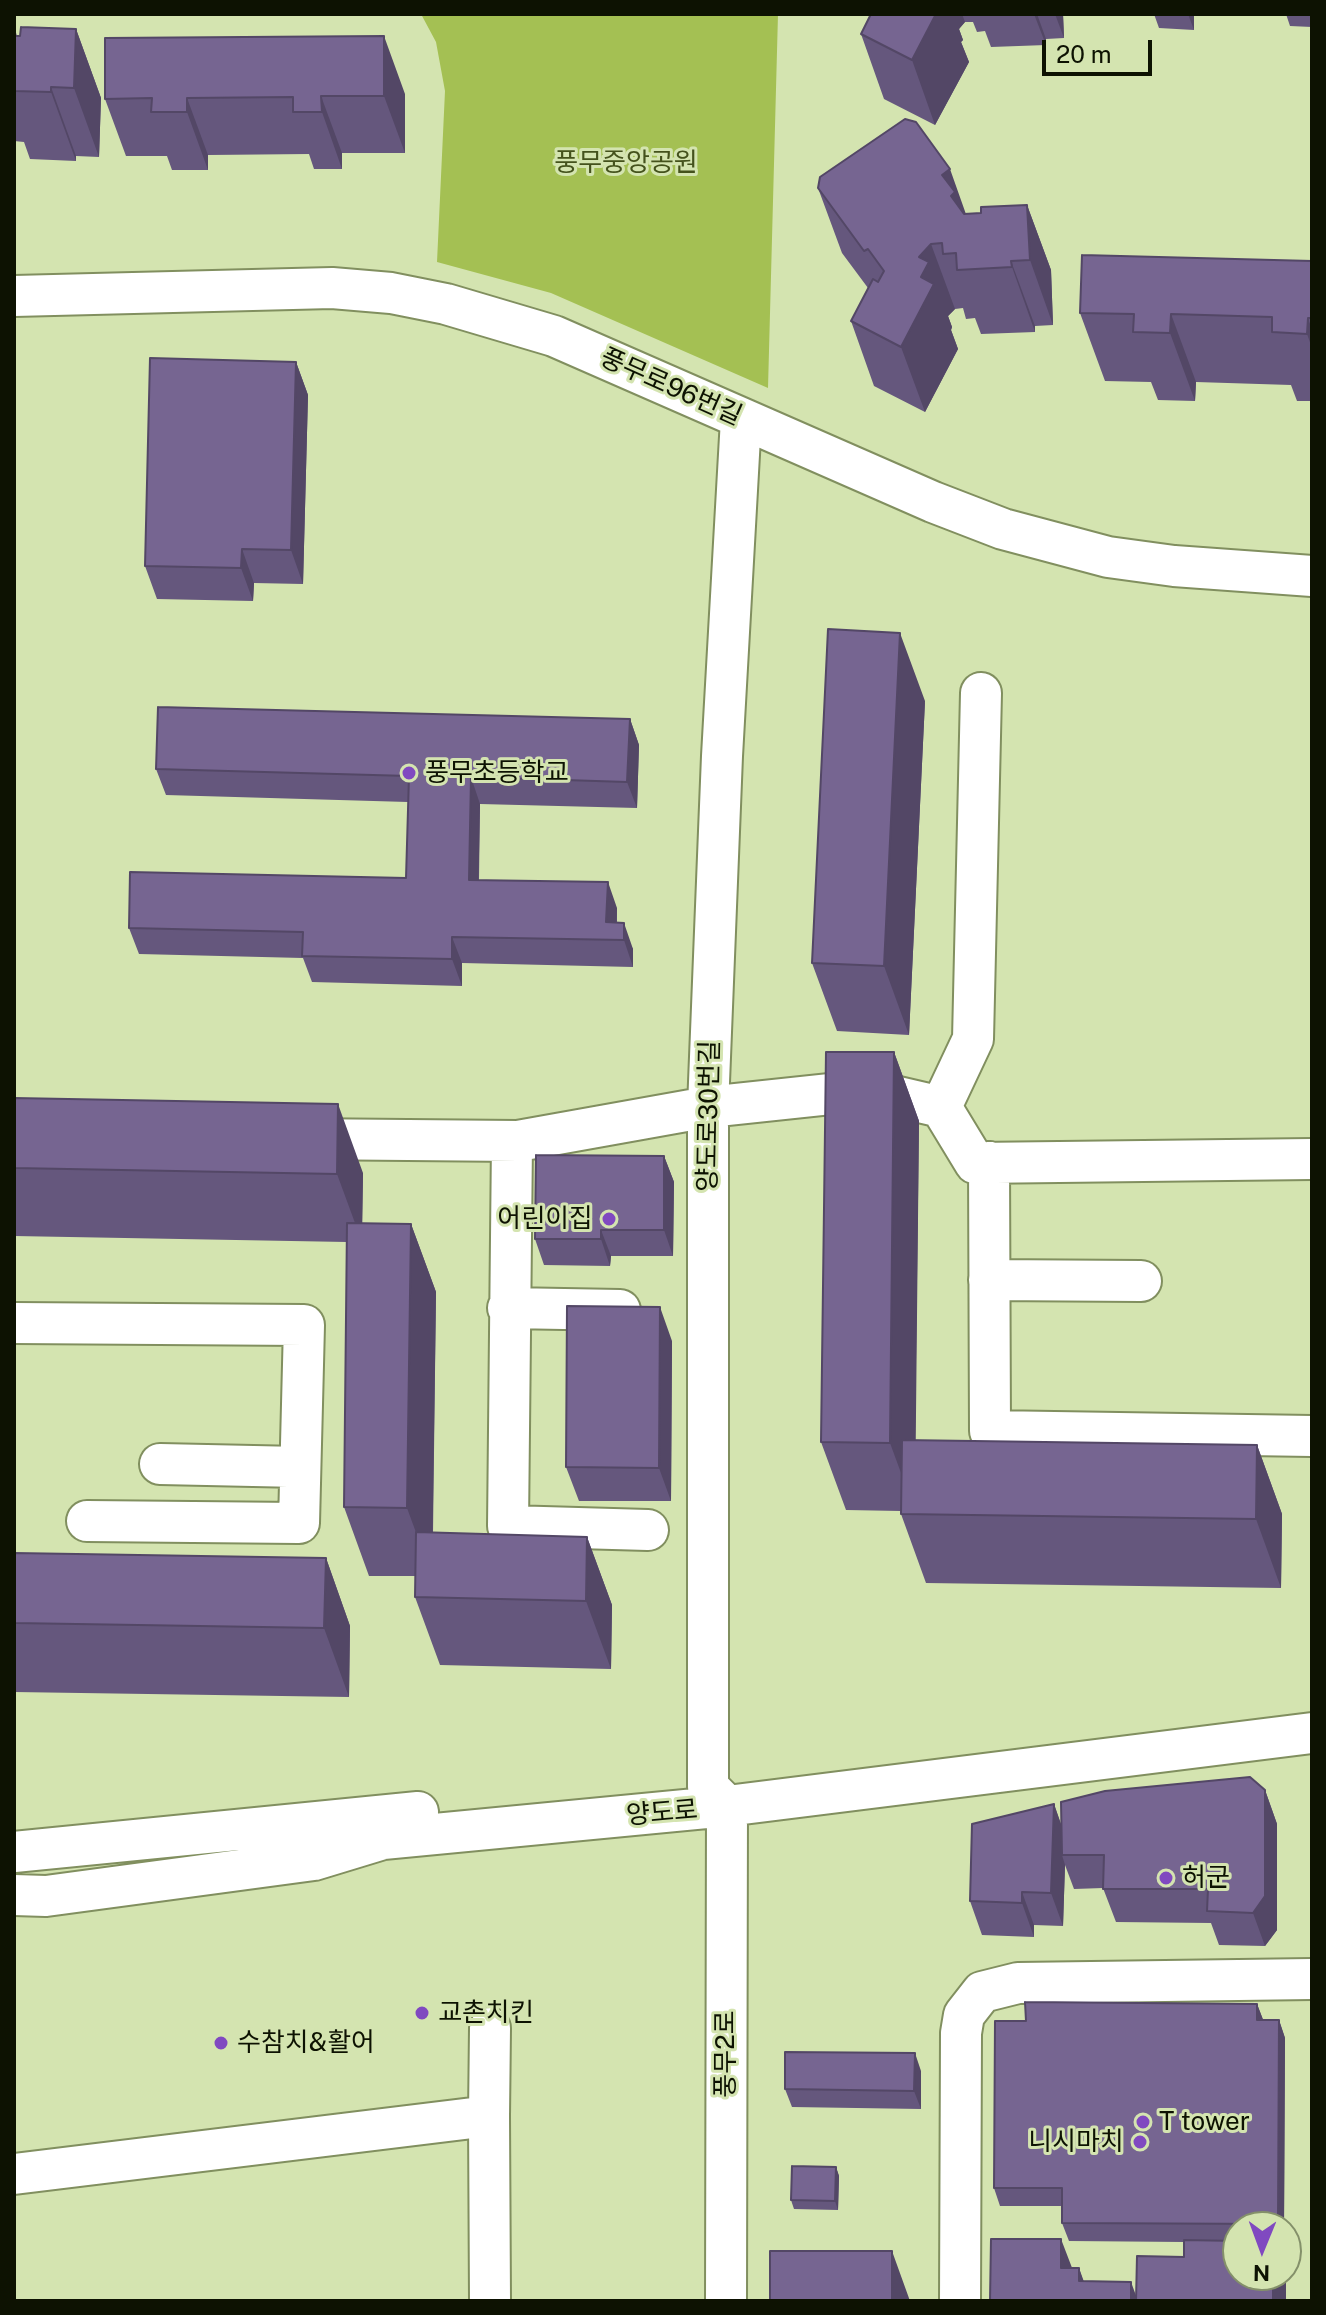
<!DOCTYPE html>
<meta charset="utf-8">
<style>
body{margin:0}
#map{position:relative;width:1326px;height:2315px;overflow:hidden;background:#d4e4b0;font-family:"Public Sans",sans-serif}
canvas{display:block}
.frame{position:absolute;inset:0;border:16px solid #0d1202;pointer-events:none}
.north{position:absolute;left:1222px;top:2211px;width:80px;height:80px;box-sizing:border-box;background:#d4e4b0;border:2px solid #84906a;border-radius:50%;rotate:181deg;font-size:22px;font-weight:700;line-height:32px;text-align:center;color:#0d1202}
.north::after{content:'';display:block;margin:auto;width:28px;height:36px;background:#8049c0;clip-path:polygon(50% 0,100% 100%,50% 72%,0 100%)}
.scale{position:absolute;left:1042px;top:40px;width:110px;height:36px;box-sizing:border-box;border:4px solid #0d1202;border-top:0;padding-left:10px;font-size:24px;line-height:28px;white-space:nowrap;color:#0d1202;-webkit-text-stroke:6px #d4e4b0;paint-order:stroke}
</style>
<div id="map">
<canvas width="1326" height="2315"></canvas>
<div class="frame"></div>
<div class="north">N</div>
<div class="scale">20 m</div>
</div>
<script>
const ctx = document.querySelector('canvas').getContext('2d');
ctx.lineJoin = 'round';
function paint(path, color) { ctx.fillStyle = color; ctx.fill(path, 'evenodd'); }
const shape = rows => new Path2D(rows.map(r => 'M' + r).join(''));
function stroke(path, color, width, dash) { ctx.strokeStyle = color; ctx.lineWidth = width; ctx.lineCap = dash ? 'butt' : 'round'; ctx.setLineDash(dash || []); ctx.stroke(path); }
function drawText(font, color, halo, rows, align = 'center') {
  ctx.font = font + ' "Public Sans","Noto Sans KR",sans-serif'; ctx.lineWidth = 6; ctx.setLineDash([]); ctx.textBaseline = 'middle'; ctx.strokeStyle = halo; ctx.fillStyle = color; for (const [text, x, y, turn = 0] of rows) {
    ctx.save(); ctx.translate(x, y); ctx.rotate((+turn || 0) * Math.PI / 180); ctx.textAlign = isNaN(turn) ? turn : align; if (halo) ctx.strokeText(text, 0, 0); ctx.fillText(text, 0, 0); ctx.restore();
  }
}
paint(shape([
 [421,14,778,14,768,388,551,293,437,262,445,91,436,42]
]), '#a4c053');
const minor = shape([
 [14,296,332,288,391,293,446,304,554,336,933,502,1003,529,1108,557,1174,566,1312,576],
 [941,1107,973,1039,981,693],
 [297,1139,518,1141,708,1107,868,1090,941,1107,975,1163,1312,1159],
 [512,1141,508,1526,648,1530],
 [989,1162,990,1431,1312,1436],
 [989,1280,1141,1281],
 [508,1308,620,1310],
 [14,1323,304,1325,299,1523,87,1521],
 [160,1464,300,1467],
 [14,1852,418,1812],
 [14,1895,46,1896,314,1860,383,1839,727,1806,1312,1733],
 [489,2116,490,2028],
 [14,2174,489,2116,490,2301],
 [726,2301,727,1806,708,1787,708,1107,722,756,741,419],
 [960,2301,961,2033,964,2015,982,1992,1018,1983,1312,1979]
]);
stroke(minor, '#818f5f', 44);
stroke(minor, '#fff', 40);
paint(shape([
 [871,14,1063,14,1064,38,1046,39,1046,45,991,47,985,31,977,32,973,22,965,22,959,29,963,40,961,42,969,62,935,125,884,99,861,34],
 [1154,14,1240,14,1240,16,1194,14,1194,30,1159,28],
 [1286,14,1312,14,1312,27,1290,26],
 [14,26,17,36,76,29,101,98,99,157,76,156,76,161,30,159,24,142,14,141],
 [405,94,405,153,342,153,342,169,314,169,309,154,208,155,208,170,172,170,167,156,126,156,105,99],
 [818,188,966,214,981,213,1027,205,1051,270,1053,325,1035,326,1035,332,981,334,975,318,966,319,963,308,955,309,948,316,952,327,951,330,958,349,925,412,874,386,851,321,868,288,842,253],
 [1312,261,1312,401,1297,401,1291,385,1196,382,1195,401,1158,400,1151,382,1105,381,1080,313],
 [296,362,308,395,303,584,254,583,253,601,157,599,145,566],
 [925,701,909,1035,837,1031,812,963],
 [630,719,639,745,637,808,480,804,479,880,617,908,617,923,633,949,633,967,462,963,462,986,312,982,303,958,139,954,129,928,406,878,408,802,166,795,156,769],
 [894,1052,919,1121,915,1441,1257,1445,1282,1514,1281,1588,926,1583,901,1514,901,1511,846,1510,821,1442],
 [14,1098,363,1173,362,1223,411,1224,436,1292,433,1533,587,1537,612,1605,611,1669,440,1665,415,1597,415,1576,369,1576,344,1507,347,1242,14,1236],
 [664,1156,674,1182,673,1256,611,1256,610,1266,544,1265,535,1239],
 [672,1341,671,1501,579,1501,566,1467],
 [14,1553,326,1558,350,1626,349,1697,14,1692],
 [1265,1790,1277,1824,1277,1930,1265,1946,1219,1945,1211,1923,1116,1922,1103,1888,1074,1889,1065,1865,1063,1926,1034,1925,1034,1937,982,1935,970,1901,1054,1804,1061,1825],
 [1257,2004,1263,2020,1279,2020,1285,2038,1284,2227,1238,2227,1238,2275,1286,2275,1286,2301,990,2301,1072,2268,1079,2268,1083,2281,1136,2295,1184,2257,1184,2242,1069,2241,1062,2223,1062,2206,1000,2206,994,2188,1026,2021],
 [921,2071,921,2109,792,2107,785,2089],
 [836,2167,839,2176,838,2210,794,2209,791,2200]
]), '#65577d');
paint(shape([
 [936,14,962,14,965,22,959,29,963,40,961,42,969,62,935,125,912,60],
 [1034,14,1037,14,1046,39,1046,45],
 [1055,14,1063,14,1064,38],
 [1188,14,1194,14,1194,30],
 [76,29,101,98,99,157,74,88],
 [384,36,405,94,405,153,384,96],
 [51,87,76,156,76,161,51,92],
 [321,96,342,153,342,169,322,112],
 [187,98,208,155,208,170,187,112],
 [950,169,973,234,974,260,942,175],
 [1027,205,1051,270,1053,325,1030,260],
 [931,244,955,309,948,316,952,327,951,330,958,349,925,412,901,347,921,277,919,257],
 [1011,261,1035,326,1035,332,1012,267],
 [1171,314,1196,382,1195,401,1170,333],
 [1308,318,1312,330,1312,348,1307,334],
 [296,362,308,395,303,584,291,550],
 [242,549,254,583,253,601,241,568],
 [900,633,925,701,909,1035,884,966],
 [630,719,639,745,637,808,627,782],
 [471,777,480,804,478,906,469,880],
 [608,882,617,908,616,940,606,922],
 [624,923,633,949,633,967,624,940],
 [452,937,462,963,462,986,452,959],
 [894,1052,919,1121,915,1511,890,1443],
 [338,1104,363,1173,362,1242,337,1174],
 [664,1156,674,1182,673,1256,664,1230],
 [411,1224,436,1292,432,1576,407,1508],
 [601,1230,611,1256,610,1266,601,1239],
 [660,1307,672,1341,671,1501,659,1468],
 [1257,1445,1282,1514,1281,1588,1256,1519],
 [587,1537,612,1605,611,1669,586,1601],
 [326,1558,350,1626,349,1697,324,1628],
 [1265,1790,1277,1824,1277,1930,1265,1946,1253,1913],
 [1054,1804,1066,1838,1062,1855,1065,1865,1063,1926,1051,1893],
 [1022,1892,1034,1925,1034,1937,1022,1903],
 [1257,2004,1264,2022,1257,2020],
 [1279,2020,1285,2038,1284,2227,1278,2227,1278,2224],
 [915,2053,921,2071,921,2109,914,2091],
 [836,2167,839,2176,838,2210,835,2201],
 [1061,2239,1074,2273,1061,2268],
 [892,2251,910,2301,892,2301],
 [1079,2268,1091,2301,1079,2281],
 [1273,2275,1286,2275,1286,2301,1273,2301],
 [1131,2282,1138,2301,1131,2301]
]), '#534766');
const building = shape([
 [871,14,936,14,912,60,861,34,871,14],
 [21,27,76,29,74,88,51,87,51,92,14,91,14,36,20,36,21,27],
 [384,36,384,96,321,96,322,112,293,112,293,97,187,98,187,112,151,112,152,98,105,99,105,38,384,36],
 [905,119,916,122,950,169,942,175,955,192,951,196,964,214,981,213,981,207,1027,205,1030,260,1011,261,1012,267,957,270,956,253,943,254,942,243,931,244,919,257,929,262,921,277,934,284,901,347,851,321,873,279,878,282,884,271,868,249,864,251,818,188,820,177,905,119],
 [1082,255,1312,261,1312,318,1308,318,1307,334,1272,332,1272,317,1171,314,1170,333,1133,332,1134,314,1080,313,1082,255],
 [150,358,296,362,291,550,242,549,241,568,145,566,150,358],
 [828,629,900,633,884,966,812,963,828,629],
 [158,707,630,719,627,782,471,777,469,880,608,882,606,922,624,923,624,940,452,937,452,959,302,956,303,932,129,928,130,872,406,878,409,776,156,769,158,707],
 [826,1052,894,1052,890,1443,821,1442,826,1052],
 [14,1098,338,1104,337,1174,14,1168,14,1098],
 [536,1155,664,1156,664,1230,601,1230,601,1239,535,1239,536,1155],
 [347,1223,411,1224,407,1508,344,1507,347,1223],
 [567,1306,660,1307,659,1468,566,1467,567,1306],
 [902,1440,1257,1445,1256,1519,901,1514,902,1440],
 [416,1532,587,1537,586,1601,415,1597,416,1532],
 [14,1553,326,1558,324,1628,14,1623,14,1553],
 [1250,1777,1265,1790,1265,1896,1253,1913,1207,1911,1208,1889,1103,1889,1104,1855,1062,1855,1061,1802,1105,1791,1250,1777],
 [1054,1804,1051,1893,1022,1892,1022,1903,970,1901,972,1824,1054,1804],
 [1025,2002,1257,2004,1257,2020,1279,2020,1278,2224,1062,2223,1062,2188,994,2188,995,2021,1026,2021,1025,2002],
 [785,2052,915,2053,914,2091,785,2089,785,2052],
 [792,2166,836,2167,835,2201,791,2200,792,2166],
 [991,2239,1061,2239,1061,2268,1079,2268,1079,2281,1131,2282,1131,2301,990,2301,991,2239],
 [1184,2240,1238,2241,1238,2275,1273,2275,1273,2301,1136,2301,1137,2256,1184,2257,1184,2240],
 [770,2251,892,2251,892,2301,770,2301,770,2251]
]);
paint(building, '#766591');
stroke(building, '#534766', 2);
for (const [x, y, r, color] of [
 [409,773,8,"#8049c0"],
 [609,1219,8,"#8049c0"],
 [1166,1878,8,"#8049c0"],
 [422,2013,8,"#8049c0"],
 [221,2043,8,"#8049c0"],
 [1143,2122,8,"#8049c0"],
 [1140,2142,8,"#8049c0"]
]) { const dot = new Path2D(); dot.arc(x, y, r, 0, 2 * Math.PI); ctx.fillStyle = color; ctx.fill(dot); stroke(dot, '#d4e4b0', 3); }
drawText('26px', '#44521c', '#d4e4b0', [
 ["풍무중앙공원",626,163]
]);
drawText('26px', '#0d1202', '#d4e4b0', [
 ["풍무로96번길",671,387,24],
 ["양도로30번길",709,1116,-89],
 ["양도로",662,1813,-5],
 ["풍무2로",726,2054,-90]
]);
drawText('26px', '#0d1202', '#d4e4b0', [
 ["풍무초등학교",425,773],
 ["어린이집",593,1219,"right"],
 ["허군",1182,1878],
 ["교촌치킨",438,2013],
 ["수참치&활어",237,2043],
 ["T tower",1159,2122],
 ["니시마치",1124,2142,"right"]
], 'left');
</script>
